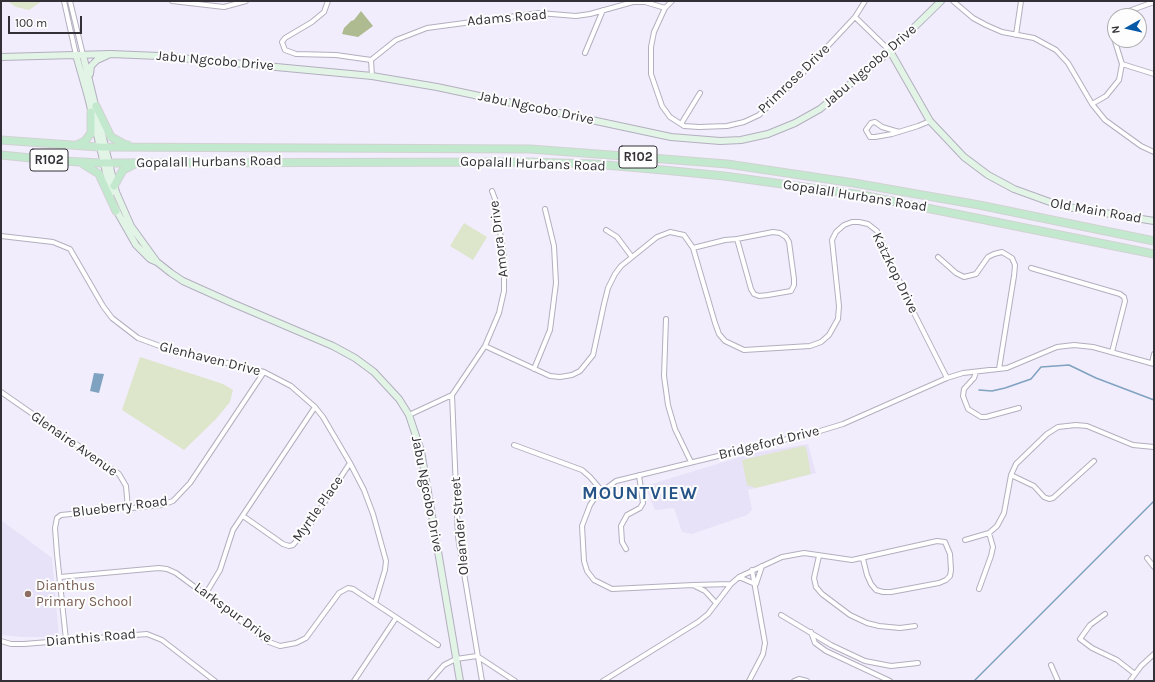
<!DOCTYPE html>
<style>
body{margin:0}
#map{position:relative;width:1155px;height:682px;overflow:hidden;background:#f1edfc;font-family:Karla,sans-serif}
canvas{display:block}
.frame{position:absolute;inset:0;border:2px solid #333137;pointer-events:none}
.north{position:absolute;left:1107px;top:8px;width:40px;height:40px;box-sizing:border-box;background:#fdfdfd;border:1px solid #acabae;border-radius:50%;rotate:262deg;font-size:11px;font-weight:700;line-height:16px;text-align:center;color:#333137}
.north::after{content:'';display:block;margin:auto;width:14px;height:18px;background:#0559a7;clip-path:polygon(50% 0,100% 100%,50% 72%,0 100%)}
.scale{position:absolute;left:8px;top:16px;width:74px;height:18px;box-sizing:border-box;border:2px solid #333137;border-top:0;padding-left:5px;font-size:12px;line-height:14px;white-space:nowrap;color:#333137;-webkit-text-stroke:3px #fdfdfd;paint-order:stroke}
</style>
<div id="map">
<canvas width="1155" height="682"></canvas>
<div class="frame"></div>
<div class="north">N</div>
<div class="scale">100 m</div>
</div>
<script>
const ctx = document.querySelector('canvas').getContext('2d');
ctx.lineJoin = 'round';
function paint(path, color) { ctx.fillStyle = color; ctx.fill(path, 'evenodd'); }
const shape = rows => new Path2D(rows.map(r => 'M' + r).join(''));
function stroke(path, color, width, dash) { ctx.strokeStyle = color; ctx.lineWidth = width; ctx.lineCap = dash ? 'butt' : 'round'; ctx.setLineDash(dash || []); ctx.stroke(path); }
function drawText(font, color, halo, rows, align = 'center') {
  ctx.font = font + ' Karla,sans-serif'; ctx.lineWidth = 4; ctx.setLineDash([]); ctx.textBaseline = 'middle'; ctx.strokeStyle = halo; ctx.fillStyle = color; for (const [text, x, y, turn = 0] of rows) {
    ctx.save(); ctx.translate(x, y); ctx.rotate((+turn || 0) * Math.PI / 180); ctx.textAlign = isNaN(turn) ? turn : align; if (halo) ctx.strokeText(text, 0, 0); ctx.fillText(text, 0, 0); ctx.restore();
  }
}
paint(shape([
 [808,444,816,473,748,490,752,510,747,515,692,534,682,532,674,508,655,510,645,486,753,453],
 [1,520,52,558,59,637,22,637,1,635]
]), '#e8e2f8');
paint(shape([
 [7,1,42,1,29,10,16,7],
 [464,223,487,237,473,260,450,246],
 [140,357,223,384,233,390,230,402,216,419,184,450,122,410],
 [803,446,806,447,811,474,756,488,747,485,742,460]
]), '#dde5ca');
paint(shape([
 [361,11,373,26,358,37,342,34,344,28,351,21,354,20]
]), '#aeba90');
paint(shape([
 [94,373,104,374,99,393,90,391]
]), '#80a2c1');
stroke(shape([
 [979,390,992,391,1005,388,1031,379,1041,367,1069,365,1096,378,1154,400],
 [974,681,1154,501]
]), '#80a2c1', 1.5);
const street = shape([
 [64,1,76,55],
 [70,1,83,55],
 [172,1,224,7,246,1],
 [328,1,324,12,312,22,285,38,282,42,285,50,296,54,336,55,371,60],
 [672,1,665,8,654,32,651,47,651,74,662,106,670,117,684,126,699,127,727,126,744,122,759,115,798,78,855,17,865,1],
 [953,1,973,18,986,25,1002,32,1034,38,1056,50,1068,63,1092,104,1105,120,1141,146,1154,152],
 [1121,16,1129,11,1154,2],
 [855,17,890,51],
 [1016,35,1021,1],
 [585,53,603,10],
 [371,60,396,40,427,28,539,13,576,16,590,14,633,2,645,2,665,8],
 [371,60,372,76],
 [1122,64,1154,74],
 [1092,104,1106,96,1119,80,1122,64,1113,35,1115,26],
 [681,124,700,93],
 [899,132,882,127,875,122,871,123,866,130,870,137,875,137,892,134,918,126,930,121],
 [606,230,617,237,632,257],
 [1,236,53,242,70,249,103,306,112,318,138,338,165,348,264,372,291,386,315,407,323,417,350,463,364,490,373,514,386,561,385,570,375,603],
 [693,248,725,240,737,239,773,232,780,233,786,237,789,242,794,279,794,285,791,291,768,295,759,296,754,294,751,289,737,239],
 [938,257,956,273,964,277,976,274,988,257,994,254,1002,252,1012,258,1015,265,1014,276,999,369],
 [1031,268,1120,294,1124,297,1125,301,1112,352],
 [666,319,664,376,668,405,675,429,691,462],
 [485,346,550,376,560,377,572,375,580,371,593,355,604,304,608,288,615,274,621,266,657,237,670,232,684,235,693,248,715,323,719,334,725,341,744,350,810,346,821,342,829,335,838,319,839,306,832,240,836,232,844,225,852,222,859,222,868,224,877,231,911,307,947,378],
 [1152,363,1154,354],
 [534,369,550,330,556,283,554,246,545,209],
 [976,372,974,378,964,389,963,396,968,409,981,417,986,417,1019,408],
 [1,392,119,474,126,486,128,508],
 [452,395,458,537,482,681],
 [409,415,452,395,485,346,499,313,504,291,504,257,495,199,492,191],
 [514,445,582,470,590,477,602,491],
 [1011,475,1034,486,1044,497,1049,499,1053,498,1094,461],
 [243,516,283,544,289,546,293,545,309,526,350,463],
 [965,540,989,533,997,526,1004,513,1011,475,1016,464,1047,434,1058,427,1076,425,1087,426,1133,445,1154,447],
 [626,549,622,542,621,526,627,515,640,508,643,503,639,475],
 [819,556,814,578,816,587,822,594,850,615,867,623,879,626,900,628,915,626],
 [1147,558,1154,567],
 [60,577,159,568,167,569,176,573,269,642,280,646,296,643,306,638,339,593,348,588,353,589,438,645],
 [739,577,755,584],
 [756,584,762,566],
 [693,585,731,584],
 [979,589,991,556,993,547,989,533],
 [205,595,220,570,233,530,315,407],
 [716,603,705,591,693,585,612,589,594,580,587,571,584,561,582,526,590,505,596,496,616,481,820,431,843,424,947,378,963,373,1007,368,1057,347,1074,345,1093,347,1154,364],
 [1105,614,1090,625,1080,639,1092,648,1117,660,1135,674],
 [781,615,831,645,865,661,891,666,918,663],
 [811,632,815,643,826,651,890,681],
 [66,640,57,554,55,528,57,518,61,515,162,505,173,501,190,483,264,372],
 [1,641,11,644,24,644,147,634,162,640,215,681],
 [1051,665,1058,681],
 [354,681,396,618],
 [430,681,444,665,456,659,477,656,515,681],
 [603,681,698,622,708,614,731,584,739,577,782,557,804,553,852,560,937,541,945,542,950,554,951,570,950,576,946,580,939,583,891,592,883,592,876,590,871,584,867,575,863,559],
 [749,681,763,654,765,643,752,570],
 [794,681,799,679,807,681],
 [1130,681,1141,666,1154,654]
]);
const secondary = shape([
 [890,51,930,121,964,157,988,175,1014,189,1061,206,1154,221],
 [76,55,88,97,111,193],
 [83,55,116,192,131,226,157,262],
 [1,57,111,54,159,56,372,76,437,87,671,137,720,141,741,140,768,134,795,123,820,109,890,51,941,1],
 [90,74,91,66,97,60,108,55],
 [115,208,136,245,150,259,157,262,171,273,183,281,232,303,333,346,355,358,374,372,399,399,409,415,421,451,460,681]
]);
const primary = shape([
 [96,106,111,137,124,144,128,145],
 [1,140,99,147,530,149,664,159,727,164,854,183,979,205,1154,241],
 [77,145,85,141,91,133,91,112],
 [1,155,61,161,102,163,527,162,594,164,663,170,724,176,862,195,1154,254],
 [83,164,99,174,116,211],
 [114,186,123,170,135,164]
]);
stroke(street, '#b3afbe', 6);
stroke(secondary, '#b3afbe', 8);
stroke(primary, '#d2d2d3', 9);
stroke(street, '#fff', 4);
stroke(secondary, '#e1f4e6', 6);
stroke(primary, '#c2e9cd', 7);
for (const [x, y, r, color] of [
 [28,594,4,"#8d6e63"]
]) { const dot = new Path2D(); dot.arc(x, y, r, 0, 2 * Math.PI); ctx.fillStyle = color; ctx.fill(dot); stroke(dot, '#fdfdfd', 1.5); }
for (const [x, y, w] of [
 [638,157,38],
 [49,160,38]
]) { const box = new Path2D(); box.roundRect(x - w / 2, y - 11, w, 22, 3); ctx.fillStyle = '#fdfdfd'; ctx.fill(box); stroke(box, '#333137', 1); }
drawText('bold 13px', '#333137', null, [
 ["R102",638,157],
 ["R102",49,160]
]);
drawText('14px', '#333137', '#fdfdfd', [
 ["Adams Road",507,18,-5],
 ["Jabu Ngcobo Drive",215,61,5],
 ["Jabu Ngcobo Drive",870,66,-41],
 ["Primrose Drive",794,79,-44],
 ["Jabu Ngcobo Drive",536,108,12],
 ["Gopalall Hurbans Road",209,162,-1],
 ["Gopalall Hurbans Road",533,164,2],
 ["Gopalall Hurbans Road",855,196,9],
 ["Old Main Road",1096,211,10],
 ["Amora Drive",499,239,-97],
 ["Katzkop Drive",895,273,64],
 ["Glenhaven Drive",210,359,14],
 ["Bridgeford Drive",769,443,-14],
 ["Glenaire Avenue",74,444,35],
 ["Jabu Ngcobo Drive",427,494,79],
 ["Blueberry Road",120,507,-7],
 ["Myrtle Place",318,509,-55],
 ["Oleander Street",460,526,-95],
 ["Larkspur Drive",233,613,36],
 ["Dianthis Road",91,638,-5]
]);
drawText('14px', '#785e54', '#fdfdfd', [
 ["Dianthus",36,586],
 ["Primary School",36,602]
], 'left');
ctx.letterSpacing = '1px';
drawText('bold 18px', '#275488', '#fdfdfd', [
 ["MOUNTVIEW",640,494]
]);
ctx.letterSpacing = '0px';
</script>
